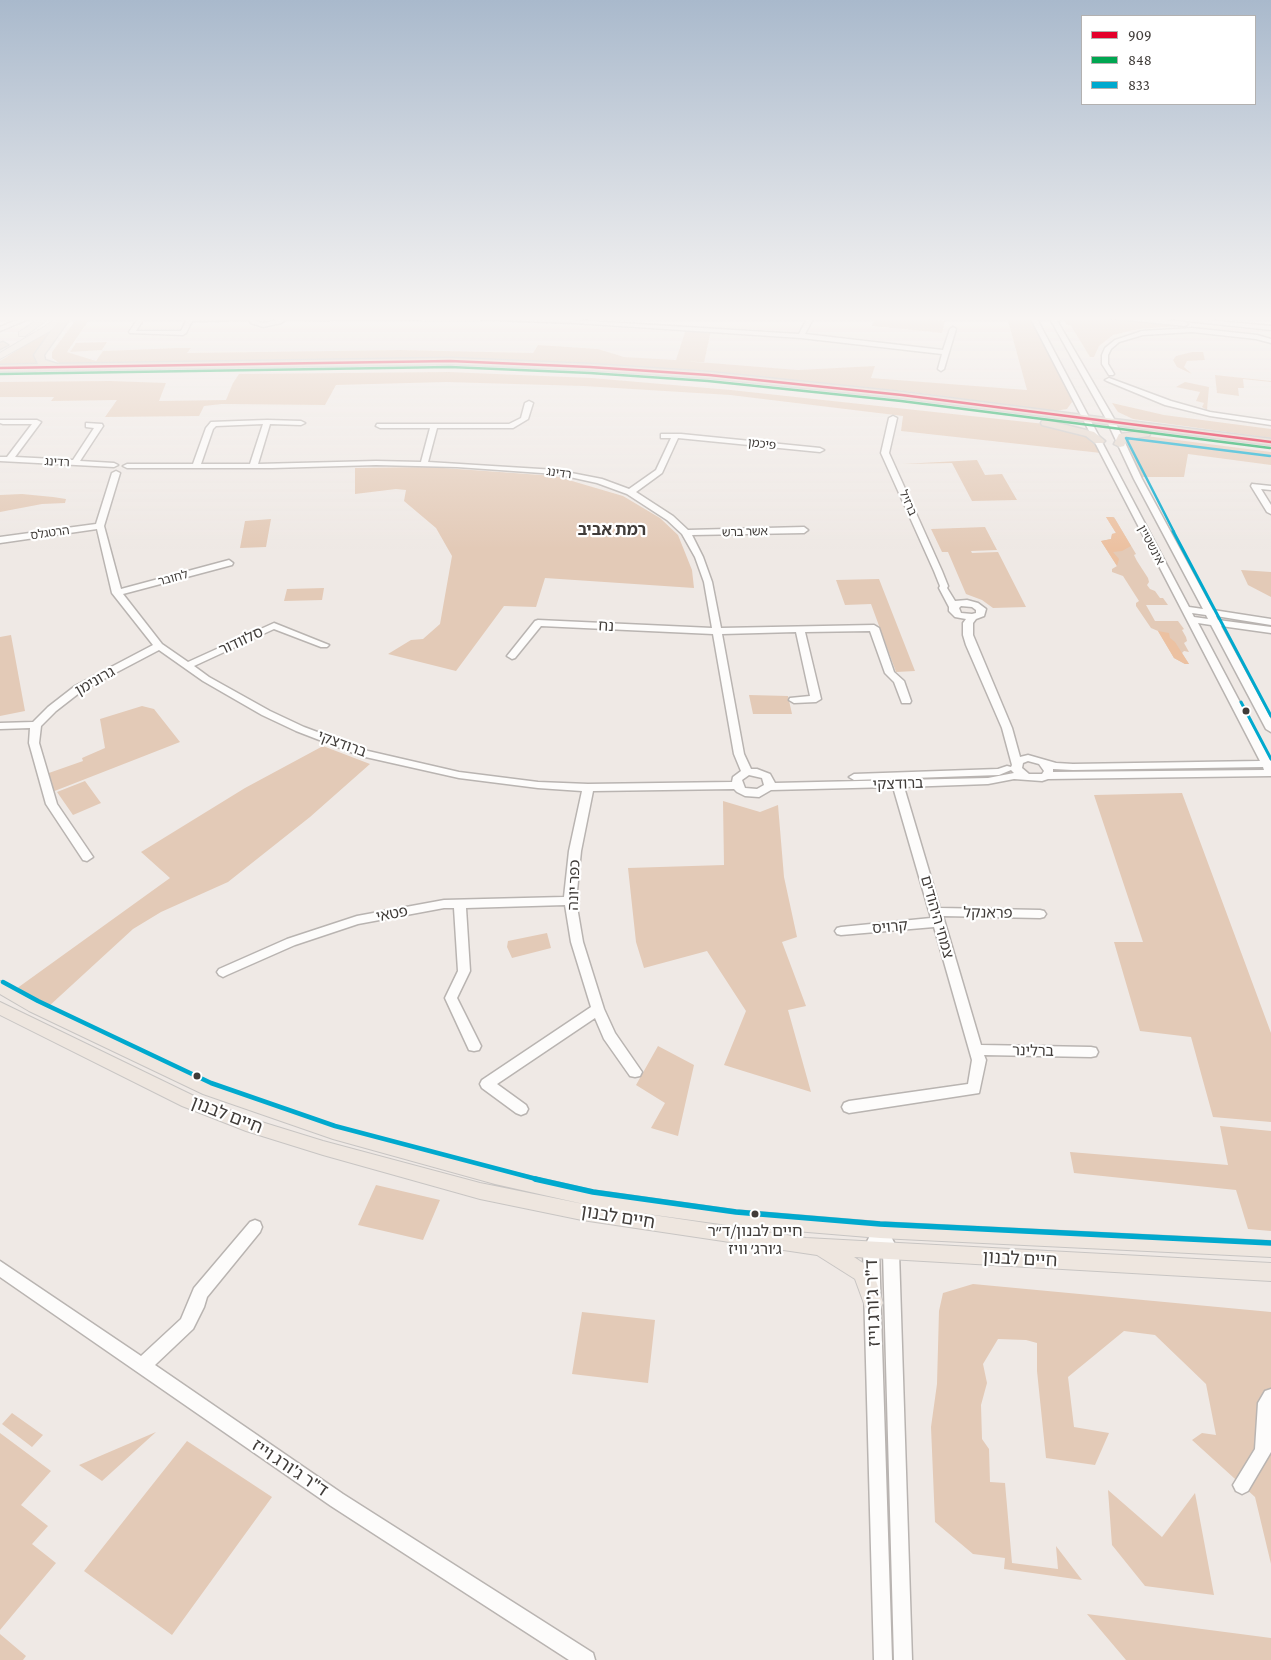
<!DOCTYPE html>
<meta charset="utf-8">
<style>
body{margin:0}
#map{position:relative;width:1271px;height:1660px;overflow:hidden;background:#efe9e5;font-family:"Crimson Pro",serif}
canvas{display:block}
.legend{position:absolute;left:1081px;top:15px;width:175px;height:90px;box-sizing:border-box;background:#fff;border:1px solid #b3b1b0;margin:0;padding:6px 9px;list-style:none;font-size:15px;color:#403c39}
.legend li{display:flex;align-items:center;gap:10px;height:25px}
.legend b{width:25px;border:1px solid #b3b1b0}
</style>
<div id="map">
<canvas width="1271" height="1660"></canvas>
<ul class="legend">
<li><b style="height:6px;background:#e4002b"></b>909</li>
<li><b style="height:6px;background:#00a651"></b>848</li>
<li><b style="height:6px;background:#00a9ce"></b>833</li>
</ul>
</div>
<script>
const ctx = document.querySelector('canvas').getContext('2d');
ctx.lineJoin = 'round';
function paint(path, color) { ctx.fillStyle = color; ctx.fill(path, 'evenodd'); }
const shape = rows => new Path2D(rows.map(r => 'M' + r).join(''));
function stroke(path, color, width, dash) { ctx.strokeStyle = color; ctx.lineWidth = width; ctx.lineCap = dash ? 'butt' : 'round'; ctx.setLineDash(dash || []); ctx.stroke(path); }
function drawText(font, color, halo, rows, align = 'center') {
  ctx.font = font + ' "Crimson Pro","Noto Sans Hebrew",serif'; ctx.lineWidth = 4.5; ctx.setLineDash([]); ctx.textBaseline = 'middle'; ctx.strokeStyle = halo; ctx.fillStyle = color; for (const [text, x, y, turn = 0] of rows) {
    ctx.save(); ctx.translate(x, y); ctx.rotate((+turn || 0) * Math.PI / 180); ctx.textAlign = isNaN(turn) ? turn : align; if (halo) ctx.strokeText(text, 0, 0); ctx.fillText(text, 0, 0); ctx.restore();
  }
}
paint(shape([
 [78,317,91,317,67,352,96,361,103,351,177,348,191,348,187,353,400,350,533,353,538,345,598,349,624,357,676,360,686,329,711,330,704,363,685,361,798,370,875,366,871,378,1027,390,1007,317,1028,317,1033,321,1070,393,1072,402,1067,409,1055,411,904,391,711,373,451,360,447,358,62,365,52,358,52,352],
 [875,317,910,317,945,321,942,333,872,326],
 [1069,317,1087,317,1179,326,1139,329,1113,335,1099,346,1094,357,1090,357,1071,326,1066,324,1065,320],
 [62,322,36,356,35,360,46,367,0,367,0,361],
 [107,342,102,350,70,352,76,343],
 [1192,352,1203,352,1205,360,1187,361,1184,367,1192,374,1177,367,1173,360,1176,356],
 [449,372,592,378,731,390,1045,424,1080,432,1094,440,1101,453,901,431,903,416,730,395,583,386,446,382,336,385,325,405,222,404,204,406,199,416,105,417,117,400,51,401,54,397,0,397,0,382,110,381,166,383,159,401,226,400,233,383,239,374],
 [1215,375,1271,381,1271,382,1243,379,1244,388,1238,388,1239,396,1217,393],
 [1185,382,1209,387,1207,410,1202,407,1204,403,1196,401,1200,392,1176,387],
 [1112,403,1164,415,1271,429,1271,438,1133,419,1118,412],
 [1146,436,1271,452,1271,465,1188,454,1184,477,1140,477,1124,440,1126,438],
 [977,460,985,475,1002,474,1017,500,972,501,952,463,902,464],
 [430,467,555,476,623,496,660,518,678,535,692,570,694,588,545,578,536,607,504,606,456,671,388,654,411,640,423,639,440,624,452,556,436,528,404,501,406,490,396,489,355,494,355,468],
 [22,494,53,497,66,499,65,503,42,504,0,512,0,495],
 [1106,517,1114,517,1136,554,1134,555,1137,561,1148,578,1149,582,1147,585,1150,589,1155,591,1160,598,1163,598,1168,605,1146,605,1155,621,1178,621,1184,629,1182,630,1186,637,1187,641,1184,643,1189,652,1184,651,1182,653,1189,664,1185,664,1174,658,1158,631,1151,628,1136,606,1136,603,1139,601,1123,576,1112,572,1112,569,1117,566,1101,541,1111,539,1112,534,1116,533],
 [271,519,266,547,240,548,245,521],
 [985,527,997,550,971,551,972,553,998,552,1026,607,993,608,982,600,966,594,948,552,942,552,931,529],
 [1241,570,1271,572,1271,597,1248,585],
 [879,579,915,671,896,672,871,604,845,605,836,580],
 [324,588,322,600,284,601,287,589],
 [11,635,25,711,0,716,0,637],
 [749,695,788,696,792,714,753,714],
 [142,706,154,709,180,742,52,792,46,774,83,761,82,758,105,748,100,719],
 [323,746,370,764,310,817,228,882,161,912,133,929,48,1007,16,989,170,878,141,852,245,788],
 [85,781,101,803,73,815,57,792],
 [1182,793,1271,1033,1271,1122,1213,1117,1191,1037,1140,1031,1114,942,1143,942,1094,795],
 [723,801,760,812,778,805,784,877,797,937,782,942,806,1006,788,1010,811,1092,724,1065,746,1011,707,951,644,968,636,942,628,868,724,865],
 [547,933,551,948,512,958,507,947,508,941],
 [658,1046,694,1065,678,1136,651,1128,665,1103,636,1085],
 [1220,1126,1271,1131,1271,1231,1248,1229,1236,1190,1074,1173,1070,1152,1228,1165],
 [376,1185,440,1200,423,1240,358,1225],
 [973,1284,1271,1312,1271,1564,1255,1497,1192,1440,1202,1433,1216,1435,1206,1384,1155,1335,1124,1331,1068,1377,1074,1427,1109,1433,1095,1465,1046,1458,1037,1371,1037,1343,1026,1340,998,1339,983,1364,987,1383,981,1405,982,1439,989,1449,990,1482,1005,1483,1012,1563,1058,1569,1056,1546,1082,1580,1004,1569,1005,1558,973,1554,935,1522,931,1427,937,1384,939,1311,943,1293],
 [582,1312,655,1320,648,1383,572,1374],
 [12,1413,43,1435,32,1447,2,1424],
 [156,1432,102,1481,79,1465],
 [0,1433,51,1471,21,1505,48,1526,32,1544,56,1563,0,1630],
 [187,1441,272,1497,172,1635,84,1571],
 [1108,1490,1162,1537,1195,1493,1214,1595,1145,1586,1112,1545],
 [1087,1614,1271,1638,1271,1660,1126,1660],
 [0,1634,26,1656,23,1660,0,1660]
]), '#e3cab7');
paint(shape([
 [1106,517,1112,517,1115,519,1131,546,1122,551,1113,552,1119,559,1117,566,1101,541,1111,539,1112,534,1116,533],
 [1158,631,1169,633,1170,638,1175,642,1189,664,1185,664,1174,658]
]), '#ecc1a1');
const minor = shape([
 [24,317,33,317,0,331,0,327,24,317],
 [139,317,145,317,136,331,181,331,188,317,255,317,256,321,263,323,277,320,280,317,524,317,799,334,808,317,814,317,805,334,943,350,950,329,953,327,956,329,944,369,941,371,938,369,942,354,801,338,575,323,473,319,285,320,281,323,263,327,251,323,249,320,192,321,186,333,183,335,130,333,129,332,139,317],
 [1030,317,1036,317,1189,607,1203,609,1134,479,1105,417,1049,317,1055,317,1113,417,1142,479,1213,610,1271,619,1271,625,1216,616,1218,620,1271,627,1271,633,1221,626,1271,719,1271,732,1266,729,1211,625,1198,623,1271,761,1271,776,1048,779,1042,781,1014,779,988,784,904,787,940,908,1040,910,1044,911,1046,914,1044,917,1040,918,943,916,981,1045,1091,1047,1096,1048,1098,1052,1096,1056,1091,1057,984,1055,986,1060,979,1093,849,1113,844,1111,842,1107,844,1103,849,1101,968,1084,972,1060,934,927,841,935,837,934,835,931,837,928,841,927,931,918,893,787,771,790,759,797,745,796,737,792,734,789,593,791,581,851,576,901,583,942,604,1009,615,1033,642,1072,640,1076,635,1077,630,1076,604,1039,595,1018,497,1084,526,1105,528,1109,526,1113,521,1115,516,1113,482,1088,480,1084,482,1080,591,1007,571,942,565,905,466,908,470,971,457,998,481,1046,479,1050,474,1051,469,1050,445,998,458,971,454,908,444,908,358,924,295,945,227,975,223,977,219,975,217,972,219,969,287,939,357,916,444,900,564,897,569,851,582,791,538,788,459,778,361,756,296,731,262,715,203,681,159,650,83,690,56,711,41,726,39,743,57,804,93,857,87,861,83,860,46,804,29,743,30,728,0,729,0,723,33,722,48,707,75,686,153,645,112,593,97,529,0,543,0,537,96,524,112,473,116,471,120,473,104,526,121,589,229,560,233,563,232,565,123,594,162,644,188,662,274,623,329,645,327,647,321,647,274,629,194,666,209,677,270,711,304,727,368,751,459,772,538,782,588,784,732,782,733,777,741,771,734,754,713,634,541,626,515,658,512,659,507,656,535,621,538,620,712,628,704,582,695,557,682,534,667,520,627,494,597,483,556,474,457,467,376,465,272,468,127,468,123,466,127,464,193,464,206,428,211,422,267,420,301,421,305,423,301,425,270,424,258,464,376,461,421,462,430,428,380,428,376,426,377,424,509,424,521,418,525,403,529,401,533,403,528,419,513,428,437,428,428,462,556,470,602,479,629,489,656,470,671,438,661,438,661,434,681,434,820,448,824,450,820,452,678,438,662,473,636,492,673,516,688,530,804,527,808,530,804,533,692,535,703,557,712,582,721,628,874,625,879,628,894,672,904,681,911,701,910,703,902,703,894,682,885,673,870,631,805,632,821,699,816,702,794,703,789,700,790,698,810,696,796,632,722,634,744,754,751,769,757,769,770,774,775,783,988,778,1014,773,1011,770,999,775,854,780,849,777,854,774,998,769,1007,766,1011,767,1012,765,1002,728,966,645,963,635,963,623,966,619,955,617,949,611,949,607,939,588,940,586,934,571,881,453,889,418,893,416,897,418,889,453,942,571,948,586,947,588,955,601,967,600,978,603,986,609,984,616,976,619,973,623,973,635,1012,728,1020,757,1028,755,1056,763,1073,764,1260,761,1030,317],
 [263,424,250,464,201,464,213,429,216,426,263,424],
 [961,606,972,607,976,610,976,613,972,614,961,613,959,608,961,606],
 [1192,613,1206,615,1208,619,1194,617,1192,613],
 [1028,761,1039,764,1044,771,1042,774,1029,774,1022,768,1023,763,1028,761],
 [1263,767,1264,770,1053,772,1053,769,1073,770,1263,767],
 [749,775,762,778,764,785,757,789,745,788,742,780,749,775],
 [1114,317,1136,317,1185,322,1188,324,1185,326,1117,319,1114,317],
 [1175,317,1271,326,1271,330,1178,320,1175,317],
 [1192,328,1257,335,1271,339,1271,343,1256,339,1192,332,1143,335,1119,342,1111,349,1108,355,1108,364,1114,374,1113,375,1109,375,1102,364,1102,355,1105,348,1115,340,1142,331,1192,328],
 [1109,378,1171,401,1210,412,1271,421,1271,425,1210,416,1165,405,1107,381,1105,380,1109,378],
 [0,420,37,420,41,422,15,457,73,460,94,428,86,427,86,423,102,424,103,426,80,461,114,463,118,465,114,467,0,461,0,457,7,457,32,424,3,424,0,423,0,420],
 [1252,484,1271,486,1271,490,1261,489,1271,505,1271,514,1267,512,1251,486,1252,484],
 [255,1220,260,1222,262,1227,260,1232,207,1297,204,1307,193,1329,155,1365,343,1494,593,1653,595,1660,569,1660,331,1506,0,1277,0,1261,141,1356,181,1319,194,1288,250,1222,255,1220],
 [880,1223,885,1225,899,1252,912,1660,894,1660,883,1252,880,1246,879,1250,892,1660,874,1660,863,1250,875,1225,880,1223],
 [1271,1389,1271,1452,1248,1491,1242,1494,1236,1491,1233,1485,1255,1449,1258,1403,1265,1391,1271,1389]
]);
const major = shape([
 [42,317,51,317,25,336,19,336,19,332,42,317],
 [58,317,67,317,50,331,0,359,0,353,44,327,58,317],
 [0,981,41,1003,215,1084,333,1125,495,1168,592,1190,735,1210,880,1222,1271,1241,1271,1257,880,1238,735,1226,626,1211,806,1238,1271,1263,1271,1281,854,1257,869,1267,876,1281,883,1303,880,1309,873,1312,866,1309,855,1279,817,1255,582,1220,480,1199,323,1155,246,1131,182,1106,0,1015,0,1002,194,1096,255,1120,323,1141,480,1183,588,1205,495,1184,333,1139,203,1094,29,1011,0,994,0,981]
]);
const highway = shape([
 [61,317,71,317,44,355,45,360,57,364,450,358,590,364,709,372,902,392,1271,439,1271,445,902,398,709,378,590,370,450,364,0,371,0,365,38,364,34,355,61,317],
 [3,342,8,345,0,349,0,343,3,342],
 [1046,420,1094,432,1105,441,1103,443,1095,443,1086,436,1042,425,1041,423,1042,421,1046,420],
 [1145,431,1150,434,1149,436,1127,439,1124,446,1120,447,1114,444,1119,434,1145,431]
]);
stroke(minor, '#b9b4b1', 3);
stroke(major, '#c8c5c3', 2);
stroke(highway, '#c8c5c3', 3);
paint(minor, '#fdfcfb');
paint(major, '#eee6df');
paint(highway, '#e4d7cc');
stroke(shape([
 [0,368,450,361,590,367,709,375,902,395,1271,442]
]), '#e4002b', 2.5);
stroke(shape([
 [0,374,450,367,590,373,708,381,901,401,1270,448]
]), '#00a651', 2.5);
stroke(shape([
 [1174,532,1126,438,1270,456]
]), '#00a9ce', 2.5);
stroke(shape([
 [1173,531,1271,716],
 [1241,702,1271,759]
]), '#00a9ce', 3);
stroke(shape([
 [3,982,38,1001,211,1083,335,1126,540,1180]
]), '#00a9ce', 4.5);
stroke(shape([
 [535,1179,593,1192,736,1212,880,1224,1271,1243]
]), '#00a9ce', 5.5);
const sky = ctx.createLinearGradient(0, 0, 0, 549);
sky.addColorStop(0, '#a9b9cc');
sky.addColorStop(0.58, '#f8f5f3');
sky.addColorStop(1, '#f8f5f300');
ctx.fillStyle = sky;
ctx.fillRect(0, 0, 1271, 549);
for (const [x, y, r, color] of [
 [1246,711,4.5,"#403c39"],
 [197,1076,4.5,"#403c39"],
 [755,1214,4.5,"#403c39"]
]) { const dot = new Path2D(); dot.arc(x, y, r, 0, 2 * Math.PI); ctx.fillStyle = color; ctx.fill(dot); stroke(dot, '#fff', 2); }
drawText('12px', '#403c39', '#fff', [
 ["פיכמן",762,444,6],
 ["רדינג",57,462,3],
 ["רדינג",559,473,8],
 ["ברזיל",908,503,66],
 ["אשר ברש",745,532,-2],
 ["הרטגלס",50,533,-8],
 ["אינשטיין",1151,545,62],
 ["לחובר",173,578,-15]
]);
drawText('15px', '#403c39', '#fff', [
 ["נח",606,626,3],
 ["סלוודור",241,641,-25],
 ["גרונימן",95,681,-30],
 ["ברודצקי",342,744,20],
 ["ברודצקי",898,784,-2],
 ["כפר יונה",574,885,-88],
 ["פראנקל",988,913,1],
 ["פטאי",392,914,-11],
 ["צמחי היהודים",937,917,74],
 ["קרויס",890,927,-5],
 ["ברלינר",1033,1051,1]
]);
drawText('bold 16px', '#403c39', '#fff', [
 ["רמת אביב",612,530]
]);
drawText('16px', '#403c39', '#fff', [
 ["חיים לבנון/ד״ר",755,1231],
 ["ג׳ורג׳ וויז",755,1249]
]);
drawText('18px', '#403c39', '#fff', [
 ["חיים לבנון",227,1115,21],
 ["חיים לבנון",618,1217,9],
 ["חיים לבנון",1020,1259,3],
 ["ד\"ר ג'ורג וייז",873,1303,-92],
 ["ד\"ר ג'ורג וייז",290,1468,34]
]);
</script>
